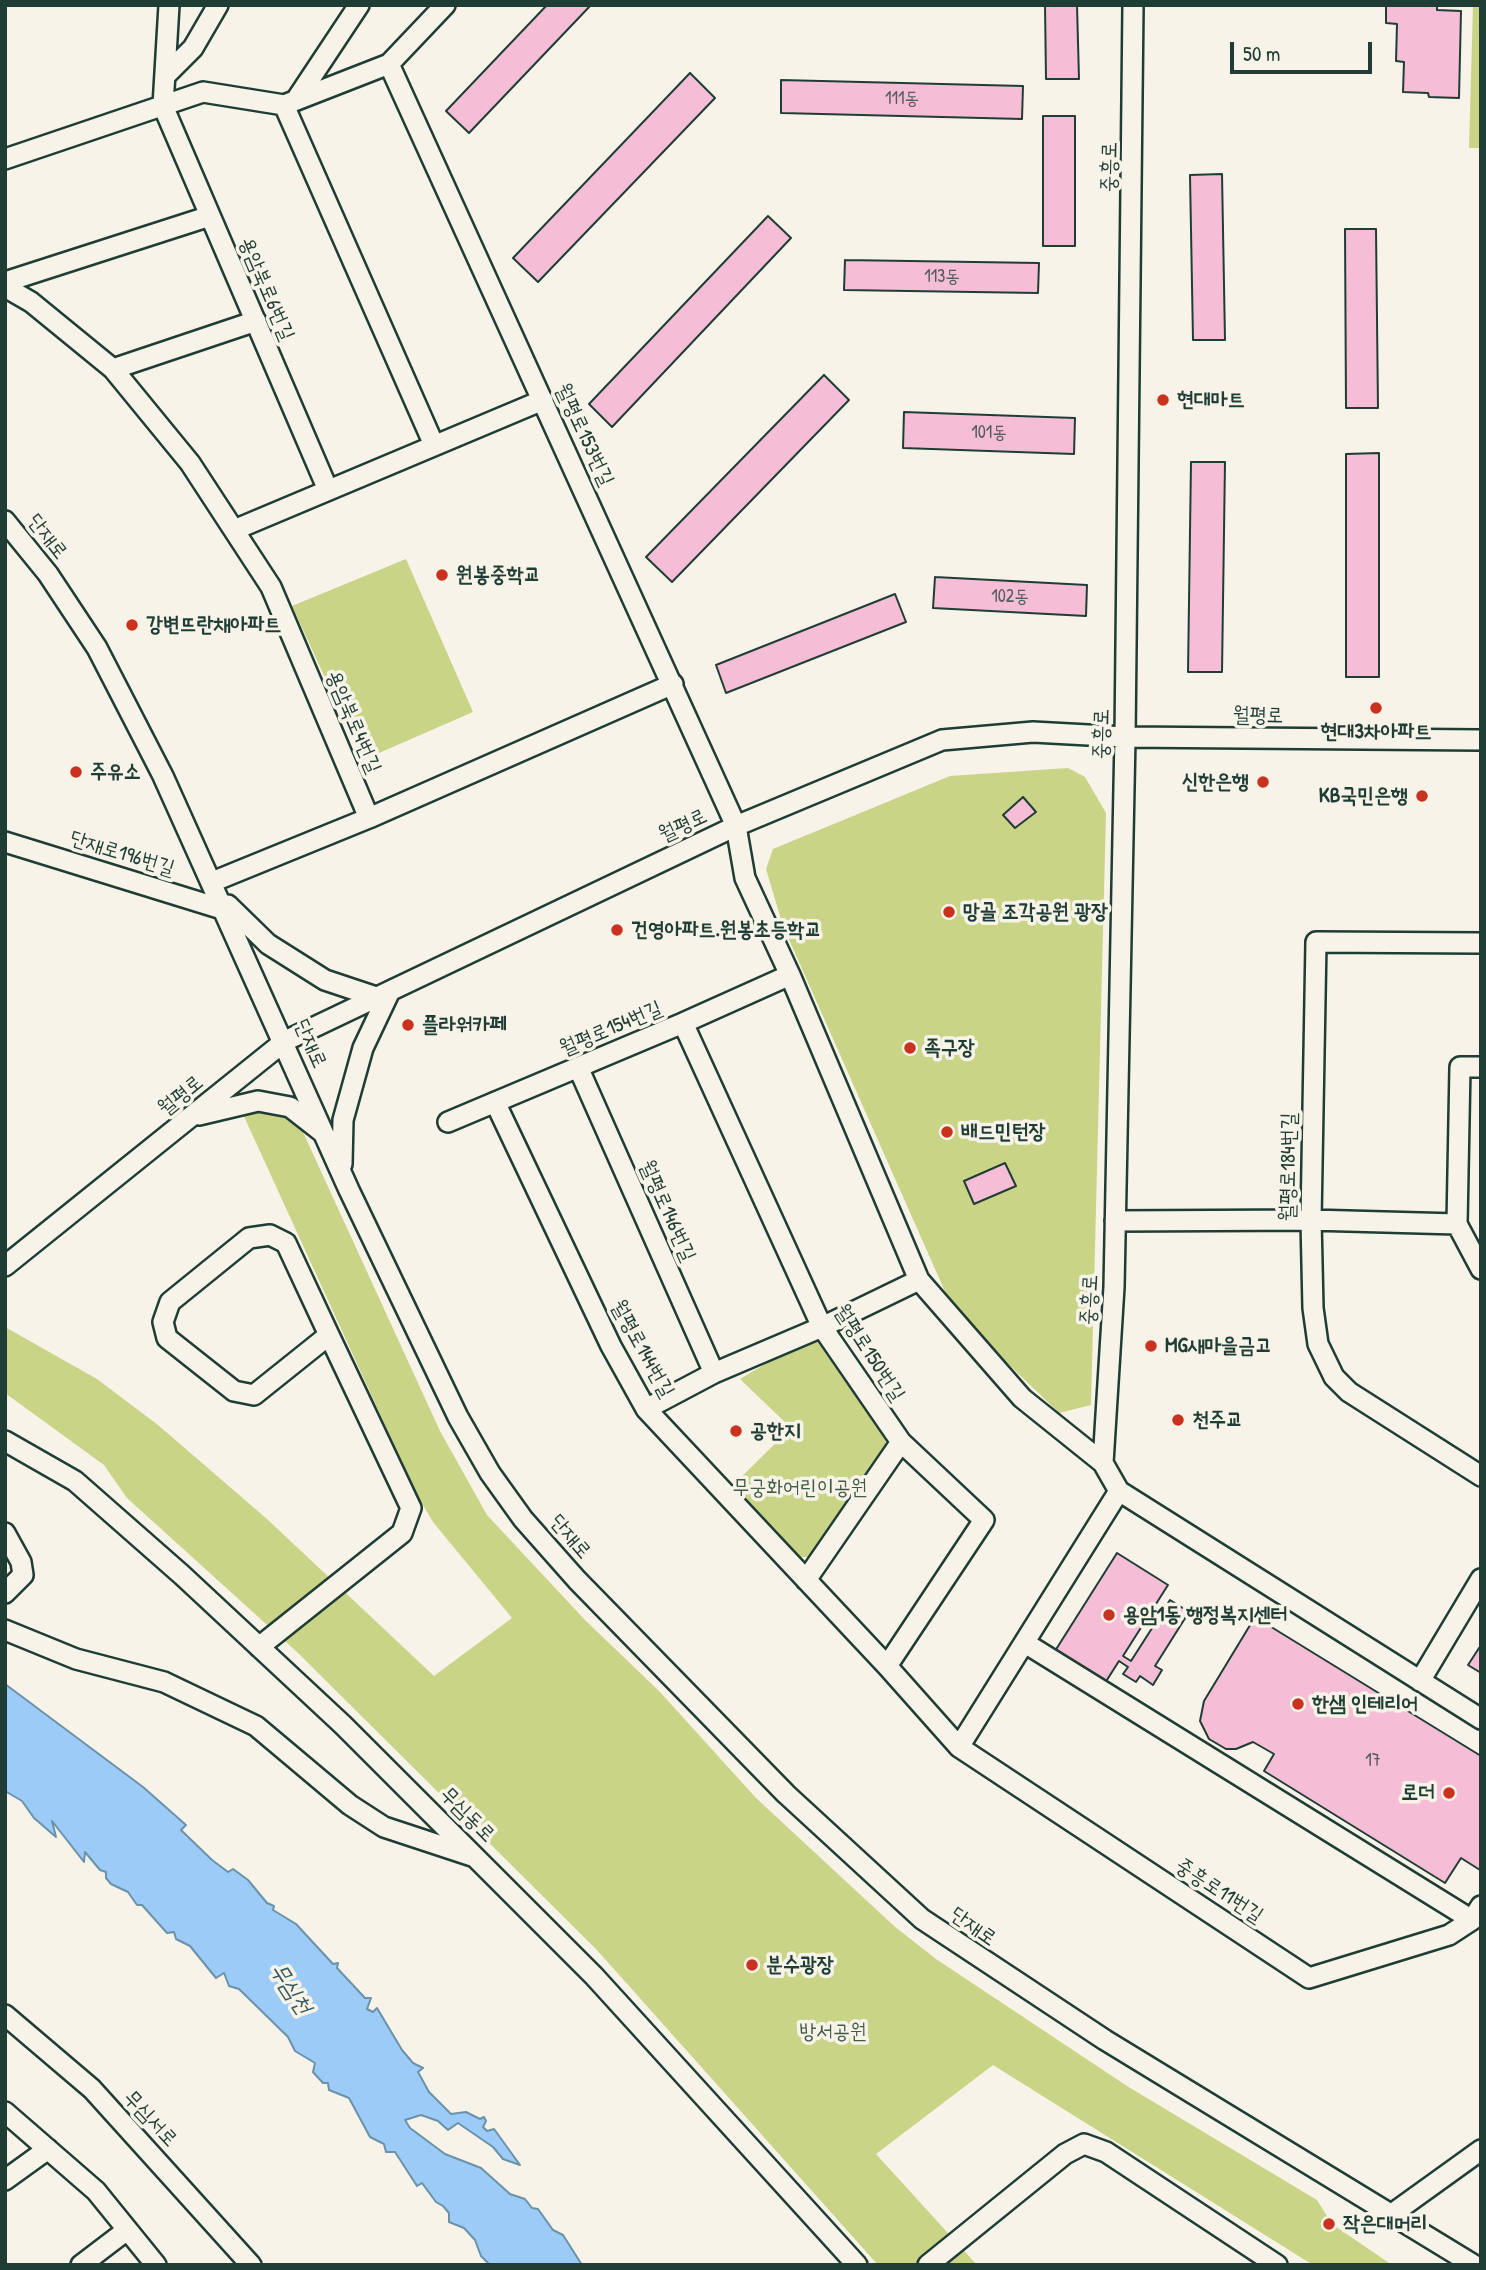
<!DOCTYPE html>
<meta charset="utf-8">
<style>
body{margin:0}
#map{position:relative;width:1486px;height:2270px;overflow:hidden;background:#f7f3e8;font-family:"Patrick Hand",sans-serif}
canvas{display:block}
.frame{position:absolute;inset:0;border:7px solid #1f3d34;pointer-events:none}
.scale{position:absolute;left:1230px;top:42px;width:142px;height:32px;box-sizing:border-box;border:4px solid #1f3d34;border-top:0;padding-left:9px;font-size:21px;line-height:24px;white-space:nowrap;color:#1f3d34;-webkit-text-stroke:5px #f7f3e8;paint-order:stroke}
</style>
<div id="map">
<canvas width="1486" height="2270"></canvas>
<div class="frame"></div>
<div class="scale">50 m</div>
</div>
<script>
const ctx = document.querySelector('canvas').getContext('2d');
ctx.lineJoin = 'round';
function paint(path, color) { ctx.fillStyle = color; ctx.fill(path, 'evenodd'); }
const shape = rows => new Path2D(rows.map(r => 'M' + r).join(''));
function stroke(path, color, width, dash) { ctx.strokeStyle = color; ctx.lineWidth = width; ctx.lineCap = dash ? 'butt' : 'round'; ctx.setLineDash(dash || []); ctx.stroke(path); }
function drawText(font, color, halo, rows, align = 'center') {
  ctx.font = font + ' "Patrick Hand","Poor Story",sans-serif'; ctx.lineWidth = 7; ctx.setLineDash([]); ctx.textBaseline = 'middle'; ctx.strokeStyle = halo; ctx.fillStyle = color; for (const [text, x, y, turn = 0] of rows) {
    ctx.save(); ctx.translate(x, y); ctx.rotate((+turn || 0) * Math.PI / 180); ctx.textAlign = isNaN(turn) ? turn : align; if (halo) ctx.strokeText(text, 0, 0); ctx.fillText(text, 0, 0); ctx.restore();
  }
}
paint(shape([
 [1473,5,1481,5,1481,148,1469,148],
 [406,559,473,712,363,760,292,606],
 [1068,768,1085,777,1106,813,1091,1405,1059,1413,1001,1357,947,1296,783,926,766,869,773,849,950,776],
 [252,1106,297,1119,440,1431,487,1515,585,1620,660,1692,756,1798,894,1926,936,1959,1127,2086,1317,2200,1332,2224,1392,2265,1313,2265,993,2065,876,2154,977,2265,878,2265,596,1949,297,1652,127,1498,104,1465,5,1393,5,1327,97,1379,158,1425,267,1519,434,1676,512,1618,433,1522,417,1495,242,1112],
 [815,1341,826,1346,885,1431,886,1448,812,1557,796,1557,731,1487,791,1428,740,1379,794,1347]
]), '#c9d487');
const water = shape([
 [5,1684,143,1787,186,1825,181,1830,212,1860,228,1872,233,1869,248,1880,267,1903,274,1906,273,1910,296,1924,333,1964,338,1963,337,1968,365,1998,371,1998,367,2009,373,2012,377,2008,402,2050,413,2063,423,2068,418,2072,429,2092,451,2114,466,2112,480,2119,484,2117,486,2121,483,2127,487,2131,494,2129,520,2165,503,2159,493,2147,458,2123,448,2130,438,2121,421,2115,405,2120,410,2128,445,2154,481,2168,510,2194,525,2199,532,2208,538,2209,553,2230,563,2235,582,2265,490,2265,481,2256,475,2240,464,2228,449,2222,449,2213,443,2206,436,2202,422,2183,417,2186,395,2152,386,2152,384,2144,370,2137,349,2098,329,2090,328,2083,323,2083,313,2072,315,2063,295,2051,288,2037,239,1989,229,1986,224,1973,216,1978,190,1946,176,1939,174,1932,167,1933,142,1905,137,1905,128,1892,111,1884,106,1878,106,1872,100,1870,85,1852,84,1862,52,1821,56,1837,34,1818,22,1801,5,1791,5,1684]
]);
paint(water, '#9ccbf7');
stroke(water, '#6a92a9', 2);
const building = shape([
 [547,5,591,5,469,133,446,111,547,5],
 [1045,5,1077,5,1079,79,1046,79,1045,5],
 [1386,5,1437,5,1437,10,1461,11,1459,98,1429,97,1428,93,1403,92,1404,62,1396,61,1397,24,1386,23,1386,5],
 [690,73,715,98,538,282,513,258,690,73],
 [781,80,1023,86,1022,119,781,113,781,80],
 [1043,116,1075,116,1075,246,1043,246,1043,116],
 [1222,174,1225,340,1193,340,1190,175,1222,174],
 [768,216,791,238,612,427,589,404,768,216],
 [1345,229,1376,229,1378,408,1346,408,1345,229],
 [845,260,1039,263,1038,293,844,290,845,260],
 [824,375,849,400,672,582,646,557,824,375],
 [904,412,1075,418,1074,454,903,448,904,412],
 [1379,453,1379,677,1346,677,1346,454,1379,453],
 [1191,462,1225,462,1222,672,1188,672,1191,462],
 [935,577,1087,585,1086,616,933,608,935,577],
 [895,594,906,622,726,693,716,665,895,594],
 [1023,797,1036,812,1015,828,1003,815,1023,797],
 [1005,1163,1016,1186,974,1204,964,1181,1005,1163],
 [1117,1553,1168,1585,1123,1656,1131,1661,1170,1600,1189,1612,1155,1666,1162,1670,1153,1685,1140,1676,1136,1682,1123,1674,1128,1667,1119,1661,1105,1683,1055,1651,1117,1553],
 [1255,1617,1481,1756,1480,1870,1461,1858,1445,1883,1264,1771,1274,1754,1253,1742,1236,1749,1226,1749,1209,1739,1200,1721,1204,1701,1255,1617],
 [1481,1645,1481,1673,1468,1665,1481,1645]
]);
paint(building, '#f5bed6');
stroke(building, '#1f3d34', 2);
const minor = shape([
 [169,5,163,106,328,490],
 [389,64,736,826,745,878,790,975,919,1280,1022,1398,1103,1463,1119,1491,1481,1719],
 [165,76,193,48,218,5],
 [296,100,359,5],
 [284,105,434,445],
 [5,159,203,92,284,105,389,64,445,5],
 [5,282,210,216],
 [5,287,31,302,113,369,190,463,271,587,369,818],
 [113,369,256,321],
 [5,521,48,574,97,648,163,776,349,1190,458,1417,490,1473,523,1519,577,1580,786,1794,922,1919,1105,2040,1474,2265],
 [234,530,543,400],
 [5,842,225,910],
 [212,882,369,818,673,684],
 [228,905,268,944,325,980,376,997],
 [1481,943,1316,942,1311,1220,1313,1308,1318,1344,1334,1377,1349,1392,1481,1476],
 [683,1023,822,1327,901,1442,984,1520,887,1666],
 [578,1067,714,1373],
 [1481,1067,1460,1067,1457,1224,1481,1269],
 [495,1102,611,1346,646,1409,887,1666,959,1747,1309,1978,1449,1935,1472,1920,1481,1906],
 [199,1115,258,1101,290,1107,322,1132],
 [448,1122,683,1023,790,975],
 [342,1164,343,1120,363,1048,390,991],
 [1115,1221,1311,1220,1457,1224],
 [5,1266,285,1041,736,826,942,740,1033,732,1125,737,1481,740],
 [646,1409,714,1373,822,1327,919,1280],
 [5,1441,75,1481,182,1575,343,1725,594,1976,857,2265],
 [1103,1463,1114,1287,1125,737,1133,5],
 [5,1533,21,1562,23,1575,5,1593],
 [806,1580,901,1442],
 [5,1630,76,1659,164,1682,256,1726,350,1805,384,1827,472,1856],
 [1025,1643,1472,1920],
 [259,1647,402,1533,411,1508,329,1335,286,1243,270,1235,249,1238,170,1302,163,1322,167,1338,234,1391,254,1395,329,1335],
 [1420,1681,1481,1579],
 [959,1747,1119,1491],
 [5,2015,92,2089,251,2265],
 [5,2112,96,2191,156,2265],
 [5,2180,48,2149],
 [1392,2214,1481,2150],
 [81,2265,127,2230],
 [928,2265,1065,2154,1084,2144,1106,2152,1277,2265]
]);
stroke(minor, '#1f3d34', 24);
stroke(minor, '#f7f3e8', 19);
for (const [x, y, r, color] of [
 [1163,400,7,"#c8321e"],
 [442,575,7,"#c8321e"],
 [132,625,7,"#c8321e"],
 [1376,708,7,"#c8321e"],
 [76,772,7,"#c8321e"],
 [1263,782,7,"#c8321e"],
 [1422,796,7,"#c8321e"],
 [949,912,7,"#c8321e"],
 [617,930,7,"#c8321e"],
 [408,1025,7,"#c8321e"],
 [910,1048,7,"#c8321e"],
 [947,1132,7,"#c8321e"],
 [1151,1346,7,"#c8321e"],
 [1178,1420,7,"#c8321e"],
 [736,1431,7,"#c8321e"],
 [1109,1615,7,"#c8321e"],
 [1298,1704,7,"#c8321e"],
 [1449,1793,7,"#c8321e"],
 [752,1965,7,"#c8321e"],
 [1329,2224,7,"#c8321e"]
]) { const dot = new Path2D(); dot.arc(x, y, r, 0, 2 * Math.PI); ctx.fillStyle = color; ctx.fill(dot); stroke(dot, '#f7f3e8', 2.5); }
drawText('18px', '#545d5c', null, [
 ["111동",902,99],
 ["113동",942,277],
 ["101동",989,433],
 ["102동",1010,597],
 ["17",1373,1761]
]);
drawText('21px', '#1f3d34', '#f7f3e8', [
 ["중흥로",1110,167,-89],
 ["용암북로6번길",266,289,67],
 ["월평로153번길",584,435,65],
 ["단재로",47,537,52],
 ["월평로",1258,716,1],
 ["용암북로4번길",353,722,67],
 ["중흥로",1102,734,-89],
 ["월평로",683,826,-25],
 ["단재로196번길",122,854,17],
 ["월평로154번길",611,1029,-23],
 ["단재로",310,1044,66],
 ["월평로",181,1096,-39],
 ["월평로184번길",1289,1167,-89],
 ["월평로146번길",667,1211,66],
 ["중흥로",1090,1300,-87],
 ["월평로144번길",642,1349,61],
 ["월평로150번길",869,1353,57],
 ["단재로",570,1537,49],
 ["무심동로",467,1815,45],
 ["중흥로11번길",1219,1891,33],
 ["단재로",973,1927,35],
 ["무심서로",150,2119,47]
]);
drawText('bold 21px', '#1f3d34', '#f7f3e8', [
 ["현대마트",1177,400],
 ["원봉중학교",456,575],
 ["강변뜨란채아파트",146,625],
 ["현대3차아파트",1376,732,"center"],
 ["주유소",90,772],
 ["신한은행",1249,782,"right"],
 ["KB국민은행",1408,796,"right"],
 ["망골 조각공원 광장",963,912],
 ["건영아파트.원봉초등학교",631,930],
 ["플라워카페",422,1025],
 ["족구장",924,1048],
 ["배드민턴장",961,1132],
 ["MG새마을금고",1165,1346],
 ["천주교",1192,1420],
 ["공한지",750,1431],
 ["용암1동 행정복지센터",1123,1615],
 ["한샘 인테리어",1312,1704],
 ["로더",1435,1793,"right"],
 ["분수광장",766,1965],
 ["작은대머리",1343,2224]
], 'left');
drawText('21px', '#415b45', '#f7f3e8', [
 ["무궁화어린이공원",800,1488],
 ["방서공원",833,2032]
]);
drawText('italic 23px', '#38595b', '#f7f3e8', [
 ["무심천",290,1989,57]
]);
</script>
